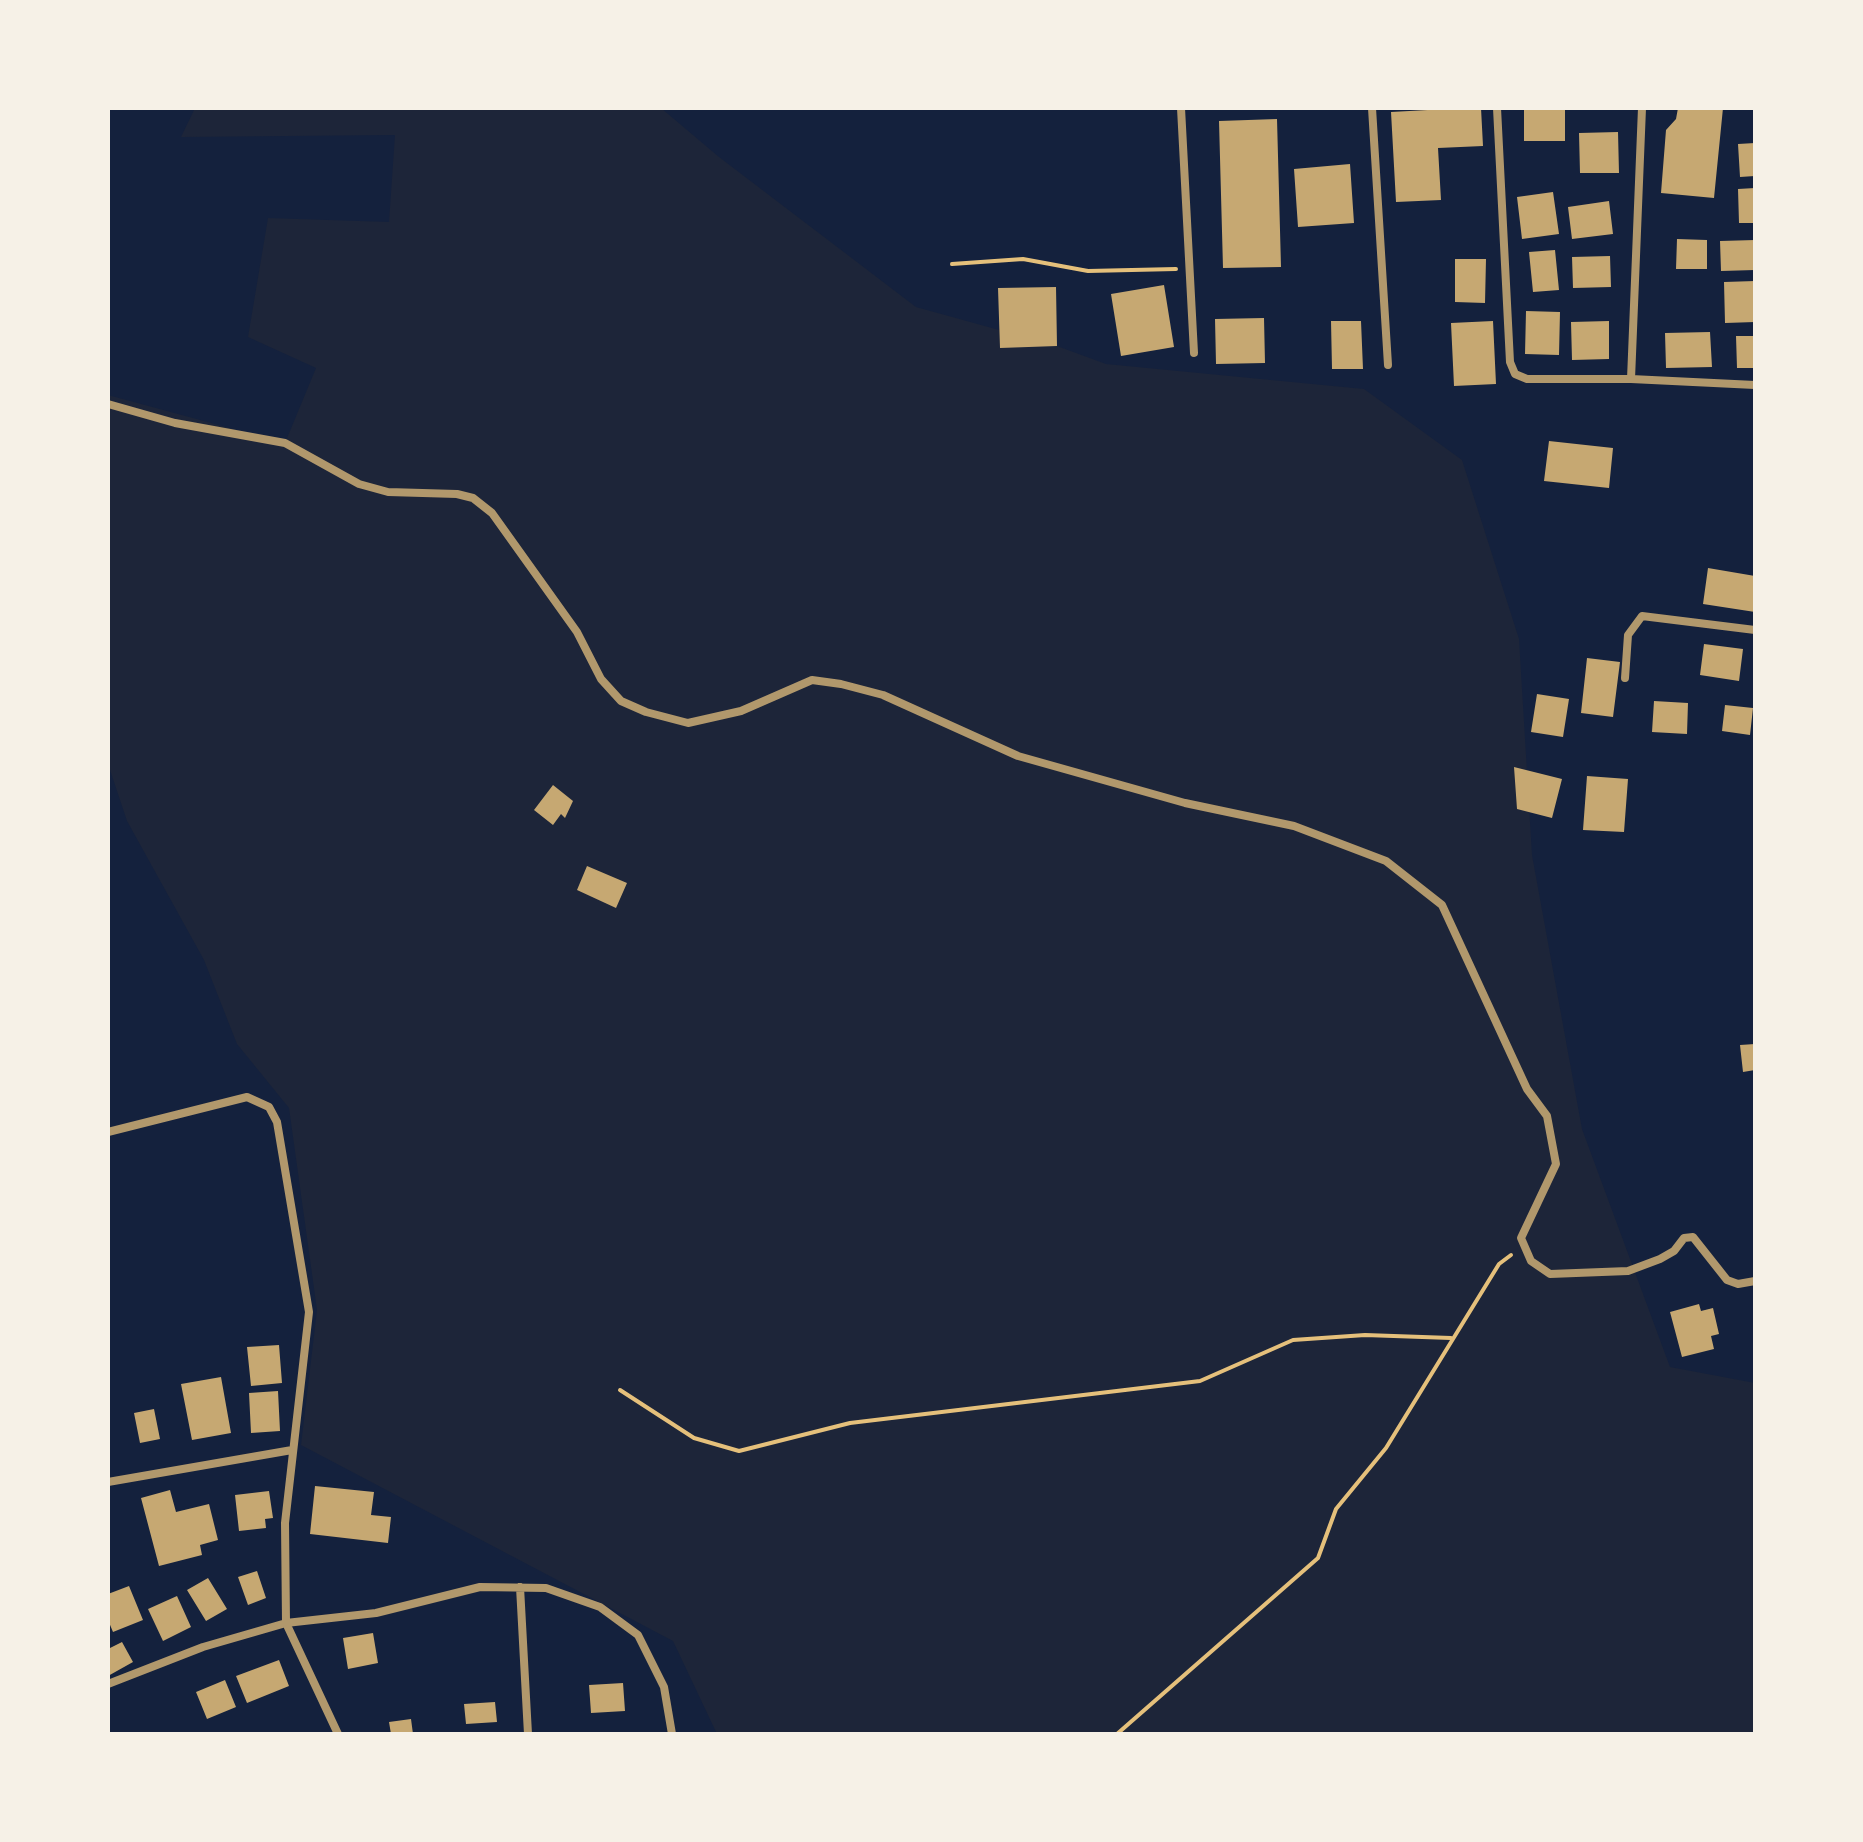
<!DOCTYPE html>
<style>
body{margin:0}
#map{position:relative;width:1863px;height:1842px;overflow:hidden;background:#14213d;font-family:Roboto,sans-serif}
canvas{display:block}
.frame{position:absolute;inset:0;border:110px solid #f6f1e7;pointer-events:none}
</style>
<div id="map">
<canvas width="1863" height="1842"></canvas>
<div class="frame"></div>
</div>
<script>
const ctx = document.querySelector('canvas').getContext('2d');
ctx.lineJoin = 'round';
function paint(path, color) { ctx.fillStyle = color; ctx.fill(path, 'evenodd'); }
const shape = rows => new Path2D(rows.map(r => 'M' + r).join(''));
function stroke(path, color, width, dash) { ctx.strokeStyle = color; ctx.lineWidth = width; ctx.lineCap = dash ? 'butt' : 'round'; ctx.setLineDash(dash || []); ctx.stroke(path); }
paint(shape([
 [195,108,661,108,719,157,916,307,1057,346,1106,364,1364,389,1462,460,1519,639,1532,855,1582,1129,1670,1367,1755,1383,1755,1734,717,1734,673,1641,301,1445,317,1310,289,1108,237,1044,204,960,127,821,108,764,108,395,285,443,316,368,248,337,268,218,389,222,395,135,181,137]
]), '#1d2539');
paint(shape([
 [1464,108,1481,108,1483,146,1438,148,1441,200,1396,202,1391,112],
 [1524,108,1565,108,1565,141,1524,141],
 [1678,108,1723,108,1714,198,1661,193,1666,130,1676,119],
 [1277,119,1281,267,1223,268,1219,121],
 [1618,132,1619,173,1580,173,1579,133],
 [1755,143,1755,176,1740,177,1738,144],
 [1350,164,1354,223,1298,227,1294,169],
 [1755,188,1755,223,1739,223,1738,189],
 [1553,192,1559,234,1522,239,1517,197],
 [1609,201,1613,234,1572,239,1568,207],
 [1677,239,1707,240,1707,269,1676,269],
 [1755,240,1755,270,1721,271,1720,241],
 [1555,250,1559,290,1533,292,1529,252],
 [1610,256,1611,287,1573,288,1572,257],
 [1455,259,1486,259,1485,303,1455,302],
 [1755,281,1755,322,1725,323,1724,282],
 [1164,285,1174,347,1121,356,1111,294],
 [1056,287,1057,346,1000,348,998,288],
 [1526,311,1560,312,1559,355,1525,354],
 [1264,318,1265,363,1216,364,1215,319],
 [1331,321,1361,321,1363,369,1332,369],
 [1493,321,1496,384,1454,386,1451,323],
 [1609,321,1609,359,1572,360,1571,322],
 [1710,332,1712,367,1666,368,1665,333],
 [1736,336,1755,336,1755,368,1737,368],
 [1549,441,1613,448,1609,488,1544,481],
 [1708,568,1755,576,1755,612,1703,604],
 [1704,644,1743,649,1739,681,1700,675],
 [1587,658,1620,662,1613,717,1581,713],
 [1537,694,1569,699,1563,737,1531,732],
 [1654,701,1688,703,1687,734,1652,732],
 [1725,705,1753,708,1750,735,1722,731],
 [1514,767,1562,779,1552,818,1517,809],
 [1587,776,1628,779,1624,832,1583,830],
 [553,785,573,801,565,818,561,814,553,825,534,810],
 [587,866,627,883,616,908,577,890],
 [1755,1044,1755,1070,1743,1072,1740,1045],
 [1699,1304,1701,1311,1713,1308,1719,1334,1711,1336,1714,1349,1682,1357,1670,1312],
 [279,1345,282,1383,251,1386,247,1347],
 [221,1377,231,1433,192,1440,181,1384],
 [278,1391,280,1431,251,1433,249,1393],
 [154,1409,160,1439,140,1443,134,1413],
 [315,1486,374,1492,371,1515,391,1517,388,1543,310,1534],
 [170,1490,176,1512,209,1504,218,1540,200,1545,202,1555,159,1566,141,1498],
 [269,1491,273,1518,265,1519,266,1528,239,1531,235,1495],
 [257,1571,266,1598,248,1605,238,1577],
 [208,1578,227,1609,206,1621,187,1590],
 [129,1586,143,1620,113,1632,108,1620,108,1594],
 [177,1596,191,1627,163,1641,148,1609],
 [373,1633,378,1663,348,1669,343,1638],
 [122,1642,133,1662,108,1676,108,1649],
 [279,1660,289,1686,247,1703,236,1676],
 [225,1680,236,1707,207,1719,196,1692],
 [623,1683,625,1711,591,1713,589,1685],
 [495,1702,497,1722,466,1724,464,1704],
 [411,1719,413,1734,391,1734,389,1722]
]), '#c6a872');
stroke(shape([
 [952,264,1023,259,1088,271,1176,269],
 [620,1390,694,1438,739,1451,850,1423,1200,1381,1293,1340,1365,1335,1451,1338],
 [1117,1734,1318,1558,1336,1509,1386,1448,1499,1264,1511,1255]
]), '#e5c07b', 4);
stroke(shape([
 [1181,108,1194,353],
 [1372,108,1388,365],
 [1497,108,1510,362,1515,374,1527,379,1631,379,1755,385],
 [1631,379,1642,108],
 [108,404,175,423,285,443,359,484,388,492,457,494,473,498,492,513,577,632,601,679,621,701,646,712,688,723,741,711,812,680,841,684,883,695,1018,756,1185,803,1294,826,1386,861,1442,905,1527,1089,1547,1116,1556,1164,1521,1238,1531,1261,1550,1274,1628,1271,1660,1259,1674,1251,1684,1238,1693,1237,1727,1280,1738,1284,1755,1281],
 [1625,678,1628,635,1642,616,1755,630],
 [108,1132,247,1097,269,1107,277,1122,309,1312,285,1523,286,1623,338,1734],
 [108,1482,292,1450],
 [520,1587,528,1734],
 [108,1684,203,1647,286,1623,376,1613,480,1587,546,1588,600,1607,638,1635,664,1687,672,1734]
]), '#b1986c', 8);
</script>
